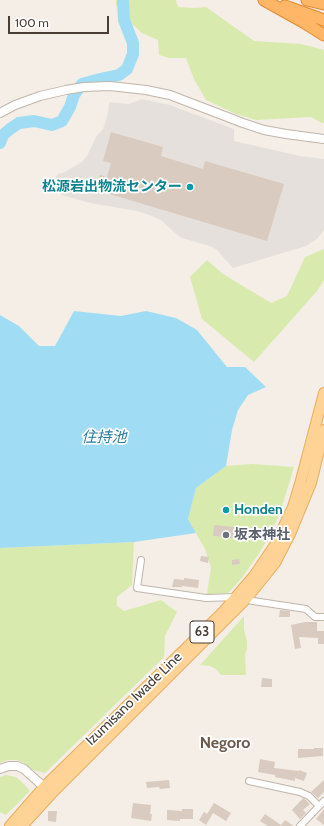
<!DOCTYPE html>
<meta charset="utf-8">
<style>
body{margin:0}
#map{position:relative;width:324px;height:826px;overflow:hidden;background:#f4eee7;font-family:Cabin,sans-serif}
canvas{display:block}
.scale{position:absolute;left:8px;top:16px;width:101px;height:18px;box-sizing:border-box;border:2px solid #483e35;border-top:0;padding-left:5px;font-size:12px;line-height:14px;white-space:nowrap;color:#483e35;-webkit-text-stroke:3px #fff;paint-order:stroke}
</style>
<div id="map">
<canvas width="324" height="826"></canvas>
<div class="scale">100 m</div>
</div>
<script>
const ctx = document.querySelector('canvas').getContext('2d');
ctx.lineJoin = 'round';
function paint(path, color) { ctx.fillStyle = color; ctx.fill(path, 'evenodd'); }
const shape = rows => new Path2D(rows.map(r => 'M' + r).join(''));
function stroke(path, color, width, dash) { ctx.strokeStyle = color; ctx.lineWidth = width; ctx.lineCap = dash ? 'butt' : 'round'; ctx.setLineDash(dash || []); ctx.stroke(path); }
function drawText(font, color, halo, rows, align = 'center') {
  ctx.font = font + ' Cabin,"Noto Sans JP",sans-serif'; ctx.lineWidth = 3.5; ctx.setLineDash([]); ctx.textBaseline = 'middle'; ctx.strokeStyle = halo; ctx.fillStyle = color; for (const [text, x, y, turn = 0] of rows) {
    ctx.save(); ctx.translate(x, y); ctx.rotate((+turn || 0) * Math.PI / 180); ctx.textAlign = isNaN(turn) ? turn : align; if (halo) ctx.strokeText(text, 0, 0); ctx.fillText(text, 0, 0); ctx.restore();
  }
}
paint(shape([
 [142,99,170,105,234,129,234,141,300,156,324,159,324,230,317,239,306,246,233,268,216,249,210,246,182,238,175,233,162,221,152,216,137,211,90,203,62,195,56,191,54,185,55,179,58,174,65,172,82,162,87,156,96,137,103,129,108,114,109,102,129,104]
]), '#e6e0dc');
paint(shape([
 [116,0,176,0,178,7,195,8,206,7,254,41,301,44,324,50,324,123,322,123,311,117,256,120,236,114,206,100,194,79,186,58,169,58,159,55,158,40,142,33,131,23,116,5],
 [324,249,324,280,317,291,254,362,202,319,190,277,207,260,223,274,271,303,287,296,305,257],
 [252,464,294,467,280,513,270,535,258,555,241,579,228,593,207,594,211,567,205,549,188,519,196,488,226,466],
 [134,542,132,585,117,597,117,606,124,611,161,600,177,612,165,636,164,657,45,773,30,769,24,763,17,760,7,760,0,763,0,548],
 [244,616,244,629,247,642,247,649,245,654,246,675,221,675,216,669,210,666,200,665],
 [6,775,16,777,24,784,30,791,6,815,0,812,0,777]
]), '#d8eaae');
paint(shape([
 [74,311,121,316,146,311,176,318,197,330,227,367,245,367,266,387,248,395,238,410,232,430,226,466,196,488,188,519,196,533,134,542,0,548,0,315,19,326,39,346,55,346]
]), '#a0ddf4');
stroke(shape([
 [0,143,3,135,10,129,19,123,34,121,52,125,62,121,70,107,74,95,82,84,100,79,119,75,127,69,133,54,133,43,124,20,123,0]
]), '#a0ddf4', 12);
paint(shape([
 [111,132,163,147,161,156,203,169,205,161,284,184,267,241,96,190,100,175,107,177,111,163,103,161],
 [222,506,230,507,229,515,222,514],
 [214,525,234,527,233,538,213,536],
 [201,556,209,557,208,563,200,561],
 [239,559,240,564,232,565,232,560],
 [184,578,199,580,198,588,182,586,182,587,172,587,174,579,184,580],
 [280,610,290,611,290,617,279,617],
 [305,622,317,622,317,631,324,631,324,644,318,644,318,638,299,637,301,648,295,649,291,625],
 [262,678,272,679,272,687,261,687],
 [314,748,323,748,323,756,298,758,298,749,314,749],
 [260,759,275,762,274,768,299,771,299,770,307,773,304,781,295,778,295,781,275,777,275,775,258,772],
 [169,780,170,788,160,789,159,787,147,788,146,782],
 [324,780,324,792,318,798,311,792],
 [303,798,306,800,310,804,303,810,306,813,300,819,292,810],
 [133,803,151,805,150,814,152,814,151,821,131,818],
 [214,803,231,813,226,821,213,813,206,825,199,820,204,812,207,814],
 [182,809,193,809,193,819,180,819,180,821,167,820,167,810,182,811],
 [324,809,324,825,316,819],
 [48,811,57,811,56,822,48,821],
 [265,814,281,825,285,820,294,826,268,826,260,821]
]), '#d9cbbf');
const minor = shape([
 [141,560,137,588,206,598,236,597,253,601,306,609,315,617,324,617],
 [249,781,300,792,309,796,319,806],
 [300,826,324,801]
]);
const tertiary = shape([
 [0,113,15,105,40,96,66,90,84,87,110,86,146,90,170,95,243,123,264,130,286,134,324,139],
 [0,769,9,766,17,766,24,769,44,787]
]);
const primary = shape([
 [10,826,44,787,224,611,254,576,275,545,293,507,300,484,324,393],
 [22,826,53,792,246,599,275,563,290,534,311,483,324,430]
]);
const motorway = shape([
 [264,0,305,23,324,35],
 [307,0,324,4],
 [285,6,324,20]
]);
stroke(minor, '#c0b5a9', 8);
stroke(tertiary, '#c0b5a9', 10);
stroke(primary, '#e9ad60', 12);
stroke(motorway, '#e58931', 13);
stroke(minor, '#fff', 6);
stroke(tertiary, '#fff', 8);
stroke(primary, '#ffd295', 10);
stroke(motorway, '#ffb767', 11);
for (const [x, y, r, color] of [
 [190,187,4,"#0f9aa8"],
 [226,510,4,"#0f9aa8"],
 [226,535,4,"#6b7280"]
]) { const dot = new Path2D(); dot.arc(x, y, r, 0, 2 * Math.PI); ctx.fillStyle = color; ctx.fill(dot); stroke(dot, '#fff', 1.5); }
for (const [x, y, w] of [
 [202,632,24]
]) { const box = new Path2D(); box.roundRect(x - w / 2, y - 11, w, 22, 3); ctx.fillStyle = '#fff'; ctx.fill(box); stroke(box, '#483e35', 1); }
drawText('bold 13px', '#483e35', null, [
 ["63",202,632]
]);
drawText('bold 14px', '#0d838f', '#fff', [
 ["松源岩出物流センター",182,187],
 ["Honden",234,510,"left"]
], 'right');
drawText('bold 14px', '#5b616d', '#fff', [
 ["坂本神社",234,535]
], 'left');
drawText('14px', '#483e35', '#fff', [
 ["Izumisano Iwade Line",134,699,-44]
]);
drawText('italic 15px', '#257da0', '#fff', [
 ["住持池",104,438]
]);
drawText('bold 16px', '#6b5a4c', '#fff', [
 ["Negoro",225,743]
]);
</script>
